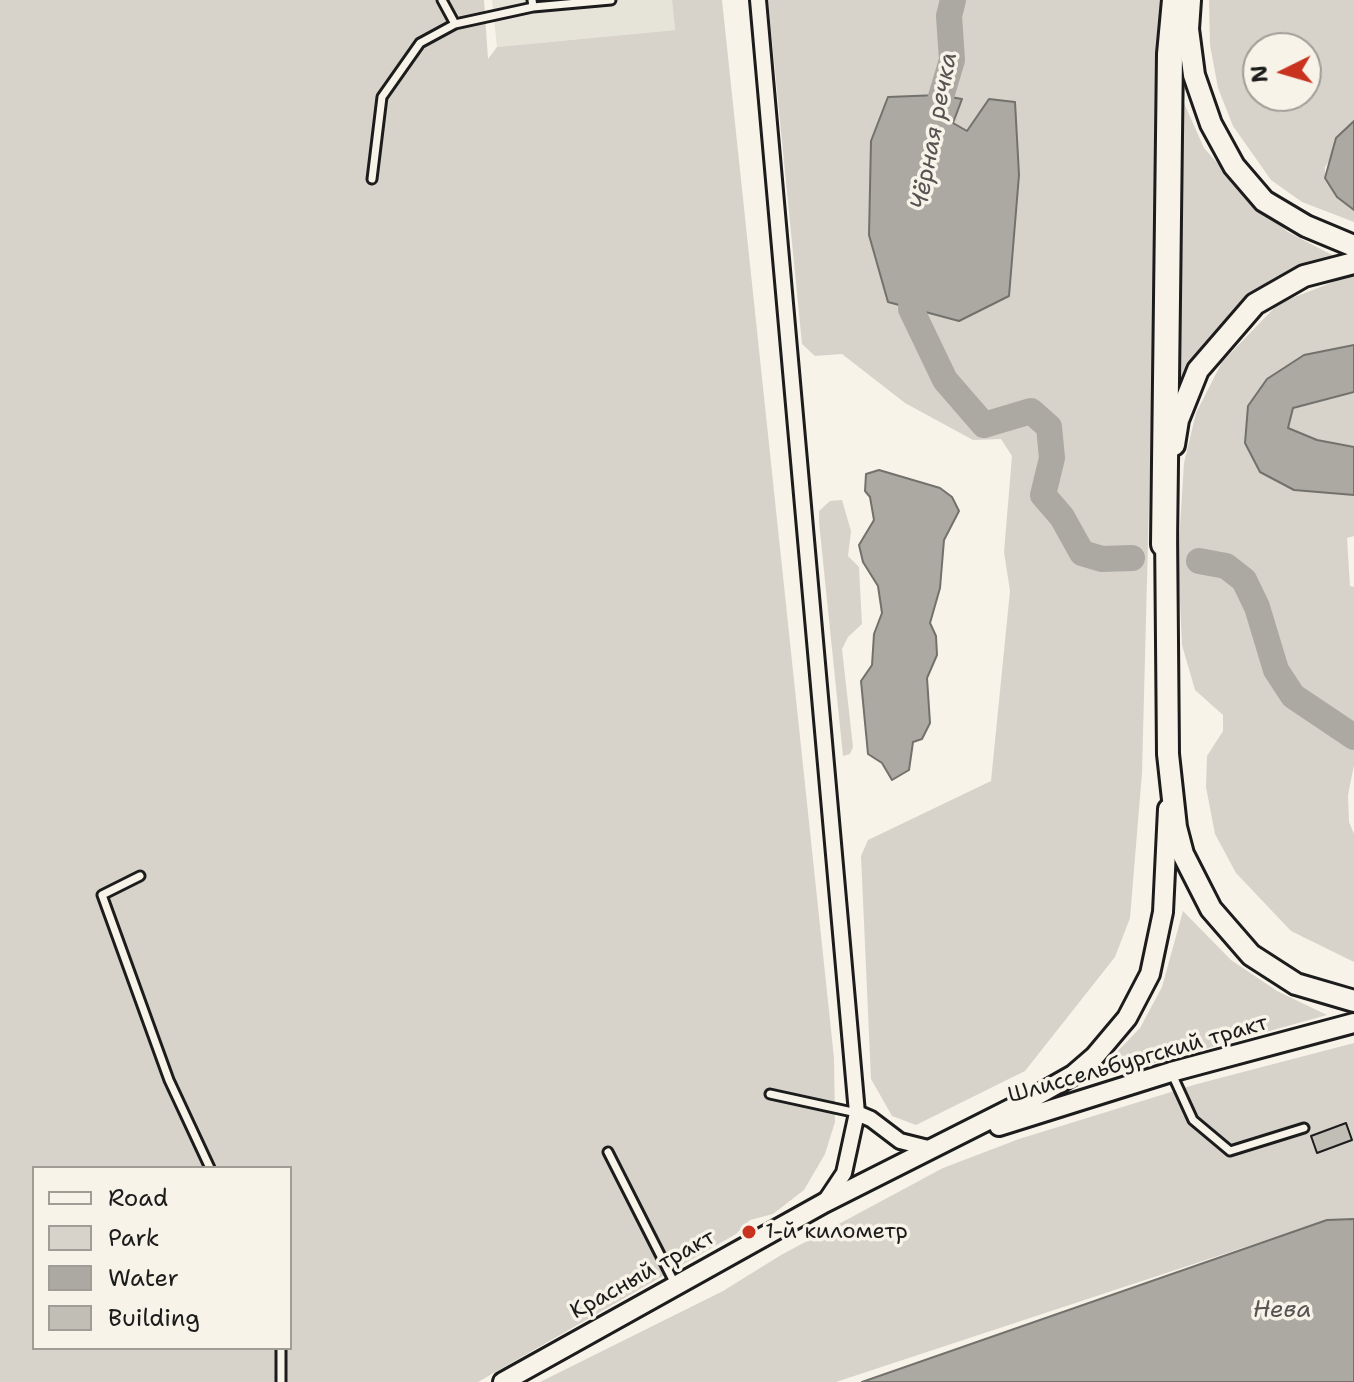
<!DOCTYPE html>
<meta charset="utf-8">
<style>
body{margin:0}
#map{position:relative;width:1354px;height:1382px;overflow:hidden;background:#f7f3e8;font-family:"Shantell Sans",sans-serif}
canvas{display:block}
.legend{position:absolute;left:32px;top:1166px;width:260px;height:184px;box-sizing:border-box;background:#f7f3e8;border:2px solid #9f9d96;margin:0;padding:10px 14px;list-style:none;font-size:24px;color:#1c1c1c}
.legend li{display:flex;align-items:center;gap:16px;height:40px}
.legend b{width:40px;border:2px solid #9f9d96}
.north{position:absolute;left:1242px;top:32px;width:80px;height:80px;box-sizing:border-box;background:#f7f3e8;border:2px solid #9f9d96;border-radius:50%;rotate:265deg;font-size:22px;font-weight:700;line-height:32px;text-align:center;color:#1c1c1c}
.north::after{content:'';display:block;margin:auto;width:28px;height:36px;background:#c8321e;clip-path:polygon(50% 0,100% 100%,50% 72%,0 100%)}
</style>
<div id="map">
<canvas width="1354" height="1382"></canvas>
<ul class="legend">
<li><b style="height:10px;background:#f7f3e8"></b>Road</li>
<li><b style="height:22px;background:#d7d3cb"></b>Park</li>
<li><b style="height:22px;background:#aca9a2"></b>Water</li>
<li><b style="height:22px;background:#c0beb5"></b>Building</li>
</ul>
<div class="north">N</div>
</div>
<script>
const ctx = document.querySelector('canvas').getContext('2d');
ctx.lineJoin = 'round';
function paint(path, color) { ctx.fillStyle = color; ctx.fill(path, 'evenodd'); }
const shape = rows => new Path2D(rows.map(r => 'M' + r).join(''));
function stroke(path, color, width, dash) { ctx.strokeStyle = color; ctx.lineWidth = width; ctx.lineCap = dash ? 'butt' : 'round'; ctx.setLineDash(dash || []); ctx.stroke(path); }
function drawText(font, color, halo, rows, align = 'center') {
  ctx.font = font + ' "Shantell Sans",sans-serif'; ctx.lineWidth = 7; ctx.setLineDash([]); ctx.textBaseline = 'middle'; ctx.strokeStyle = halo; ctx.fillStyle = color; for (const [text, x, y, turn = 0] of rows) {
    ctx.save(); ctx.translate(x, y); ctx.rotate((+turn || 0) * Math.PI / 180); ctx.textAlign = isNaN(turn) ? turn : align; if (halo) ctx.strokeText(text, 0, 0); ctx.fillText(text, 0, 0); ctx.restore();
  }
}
paint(shape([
 [492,0,672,0,675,30,497,47]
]), '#e6e3d9');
paint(shape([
 [0,0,484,0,488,59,497,47,675,30,672,0,722,0,834,1058,835,1122,825,1154,804,1190,773,1214,750,1220,736,1234,478,1382,0,1382],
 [34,1168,290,1168,290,1348,34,1348],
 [768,0,1162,0,1142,773,1130,918,1115,957,1025,1071,916,1125,892,1116,871,1079,861,856,868,840,991,781,1010,591,1004,552,1012,456,1001,439,973,440,905,403,842,354,815,356,802,344],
 [989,99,1015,103,1019,174,1015,209,959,320,888,302,871,141,953,124,967,131],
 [1209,0,1354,0,1354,121,1325,167,1325,178,1337,197,1354,210,1354,222,1302,202,1271,180,1233,126,1218,88,1210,45],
 [1258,48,1306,48,1306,96,1258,96],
 [1180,94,1204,148,1256,206,1288,232,1336,257,1235,315,1201,351,1176,388],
 [1354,274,1354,345,1304,355,1260,472,1294,490,1354,495,1354,536,1347,538,1350,586,1354,587,1354,765,1348,795,1349,822,1354,834,1354,962,1291,931,1236,873,1215,834,1206,787,1207,756,1223,731,1223,715,1195,690,1182,645,1178,559,1184,463,1196,413,1222,362,1279,303],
 [1354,392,1354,447,1317,440,1288,429,1292,408],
 [842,500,851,531,848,556,859,567,862,624,848,637,842,649,853,747,850,754,843,756,819,522,819,511,830,501],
 [1183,911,1231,960,1277,991,1327,1015,1126,1071,1112,1063,1113,1056,1140,1028,1162,987],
 [1354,1043,1354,1219,1330,1219,836,1382,540,1382,723,1291,781,1255,943,1168,1019,1139,1197,1084]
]), '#d7d3cb');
const water = shape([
 [939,95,962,99,953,123,967,131,989,99,1015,102,1019,175,1009,296,959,321,888,302,869,235,871,141,888,97,939,95],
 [1354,121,1354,210,1337,197,1325,178,1336,138,1354,121],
 [1354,345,1354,392,1293,408,1288,428,1317,440,1354,447,1354,495,1294,490,1260,472,1245,443,1248,406,1267,379,1304,355,1354,345],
 [879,470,940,488,952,497,959,511,944,540,940,588,930,623,936,636,937,655,927,678,930,723,922,739,913,742,909,770,892,780,882,763,868,754,861,681,872,665,874,634,882,613,878,586,863,562,859,545,874,520,870,497,865,491,866,474,879,470],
 [1354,1219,1354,1382,862,1382,1327,1220,1354,1219]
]);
paint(water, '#aca9a2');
stroke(water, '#72716c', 2);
stroke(shape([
 [931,130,952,60,949,16,953,0],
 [913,276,911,309,945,380,984,425,1031,411,1049,427,1052,458,1043,495,1062,517,1082,553,1102,559,1132,558],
 [1199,561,1226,566,1244,580,1257,607,1276,670,1293,696,1354,737]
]), '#aca9a2', 26);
const building = shape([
 [1346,1123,1352,1140,1317,1153,1311,1136,1346,1123]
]);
paint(building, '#c0beb5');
stroke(building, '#1c1c1c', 2);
const lane = shape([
 [442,0,455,24],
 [532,0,533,7,611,0],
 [372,179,382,97,420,43,455,24,533,7],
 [140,876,102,895,169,1080,210,1168],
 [1172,1074,1193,1120,1230,1151,1304,1128],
 [770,1094,857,1113],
 [608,1152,675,1284],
 [281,1348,281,1382]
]);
const street = shape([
 [758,0,857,1113,844,1173,824,1203],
 [857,1113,871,1119,900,1141,932,1149]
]);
const secondary = shape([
 [999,1126,1171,1072,1354,1023],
 [503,1382,824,1203,1036,1096,1073,1075,1095,1056,1127,1018,1150,974,1163,912,1168,809]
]);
const primary = shape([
 [1190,0,1188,29,1194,75,1211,124,1234,166,1264,201,1306,226,1354,246],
 [1174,445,1178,420,1198,370,1255,304,1304,276,1354,263],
 [1166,529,1168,754,1176,827,1183,854,1211,909,1251,955,1296,984,1354,1001]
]);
const highway = shape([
 [1164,544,1170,54,1175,0]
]);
stroke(lane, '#1c1c1c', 13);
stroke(street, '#1c1c1c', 20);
stroke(secondary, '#1c1c1c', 24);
stroke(primary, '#1c1c1c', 26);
stroke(highway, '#1c1c1c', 30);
stroke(lane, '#f7f3e8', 7);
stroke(street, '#f7f3e8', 14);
stroke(secondary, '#f7f3e8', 18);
stroke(primary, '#f7f3e8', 20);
stroke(highway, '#f7f3e8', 24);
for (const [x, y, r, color] of [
 [749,1232,8,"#c8321e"]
]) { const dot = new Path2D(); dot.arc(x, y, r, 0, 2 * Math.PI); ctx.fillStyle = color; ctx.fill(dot); stroke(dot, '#f7f3e8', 3); }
drawText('22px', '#1c1c1c', '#f7f3e8', [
 ["Шлиссельбургский тракт",1138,1060,-16],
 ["Красный тракт",643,1275,-29]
]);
drawText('22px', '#1c1c1c', '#f7f3e8', [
 ["1-й километр",765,1232]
], 'left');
drawText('italic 24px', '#565452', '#f7f3e8', [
 ["Чёрная речка",935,131,-79],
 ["Нева",1282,1311]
]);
</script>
